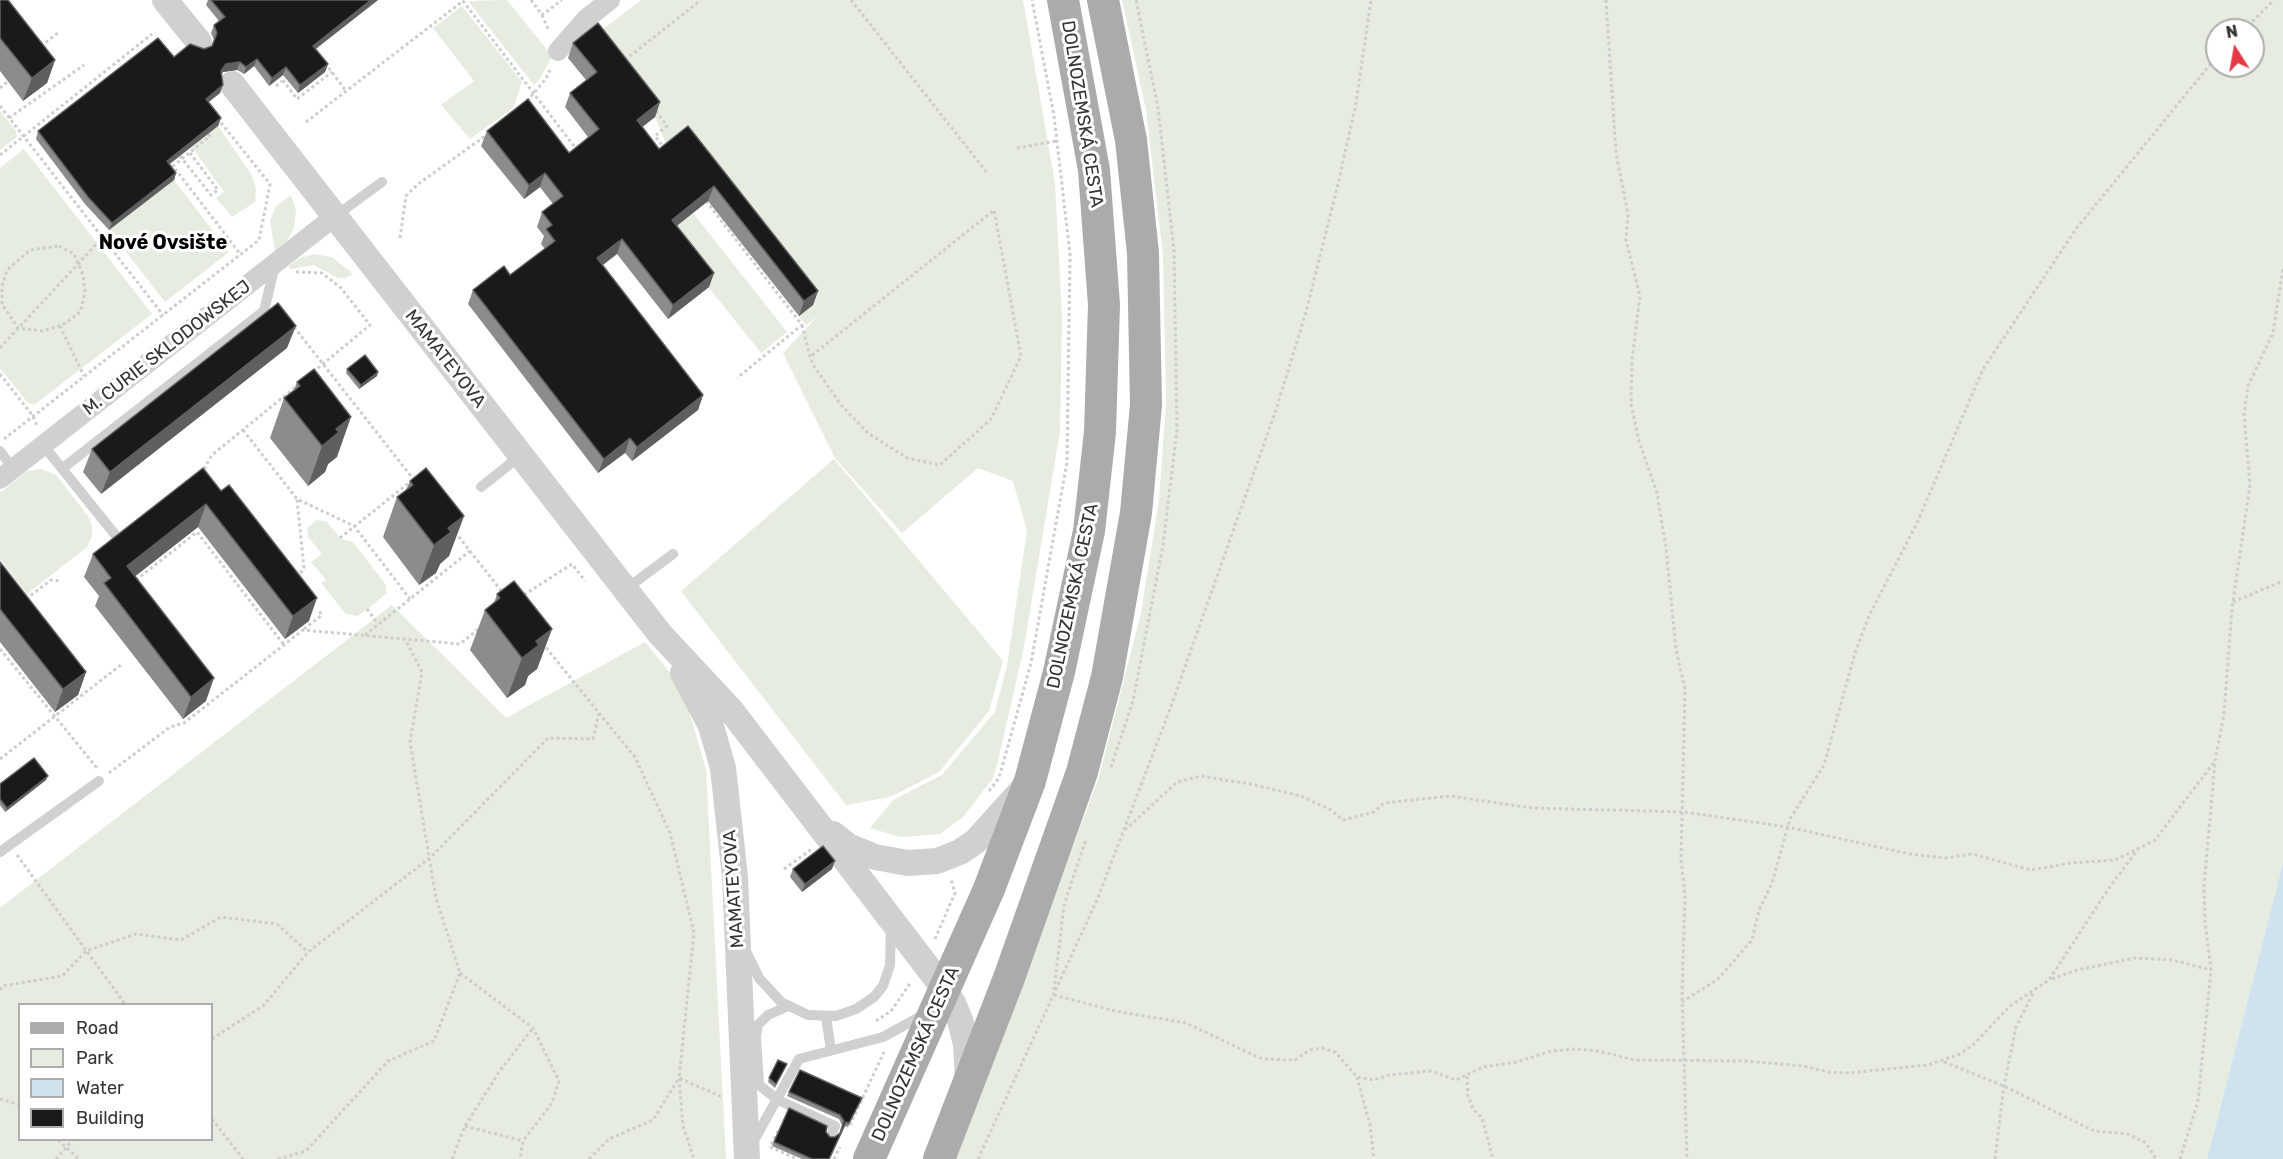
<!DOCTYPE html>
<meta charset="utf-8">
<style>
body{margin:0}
#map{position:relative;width:2283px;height:1159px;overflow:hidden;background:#fff;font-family:Rubik,sans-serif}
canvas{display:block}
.legend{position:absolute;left:18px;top:1003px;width:195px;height:138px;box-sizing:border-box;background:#fff;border:2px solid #adadad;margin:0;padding:8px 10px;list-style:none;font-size:18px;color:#333}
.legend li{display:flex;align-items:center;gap:12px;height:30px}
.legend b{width:30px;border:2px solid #adadad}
.north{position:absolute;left:2205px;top:18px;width:60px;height:60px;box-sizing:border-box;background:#fff;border:2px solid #adadad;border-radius:50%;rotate:349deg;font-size:16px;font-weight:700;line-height:24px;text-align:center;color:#333}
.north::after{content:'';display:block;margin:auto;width:21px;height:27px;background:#e63946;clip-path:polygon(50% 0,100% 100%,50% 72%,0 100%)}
</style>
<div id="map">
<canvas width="2283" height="1159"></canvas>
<ul class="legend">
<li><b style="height:8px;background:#ababab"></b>Road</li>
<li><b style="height:16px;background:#e6ecdf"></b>Park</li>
<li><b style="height:16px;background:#cfe2ee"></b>Water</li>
<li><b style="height:16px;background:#1a1a1a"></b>Building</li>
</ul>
<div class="north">N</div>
</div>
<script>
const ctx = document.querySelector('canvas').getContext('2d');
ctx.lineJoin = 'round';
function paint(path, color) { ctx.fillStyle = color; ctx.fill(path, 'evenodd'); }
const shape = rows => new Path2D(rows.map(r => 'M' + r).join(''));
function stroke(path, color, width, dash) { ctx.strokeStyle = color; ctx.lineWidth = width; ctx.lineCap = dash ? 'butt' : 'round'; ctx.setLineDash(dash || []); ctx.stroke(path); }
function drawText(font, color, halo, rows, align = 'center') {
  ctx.font = font + ' Rubik,sans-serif'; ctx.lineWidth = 6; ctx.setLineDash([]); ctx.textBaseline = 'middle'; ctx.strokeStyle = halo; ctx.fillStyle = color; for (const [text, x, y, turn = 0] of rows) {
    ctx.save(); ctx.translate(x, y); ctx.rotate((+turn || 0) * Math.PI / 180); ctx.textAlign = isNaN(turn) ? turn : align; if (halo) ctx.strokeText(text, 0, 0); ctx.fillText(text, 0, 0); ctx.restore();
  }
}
paint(shape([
 [507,0,552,56,540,79,534,85,468,1],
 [641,0,1023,0,1055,183,1062,317,1060,431,1024,647,999,757,993,778,963,817,940,834,900,837,870,828,893,800,942,775,995,712,1007,666,1027,531,1013,481,978,468,902,533,835,458,783,353,817,317,806,325,669,151,655,117,593,37],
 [1122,0,2283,0,2283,862,2207,1159,950,1159,1024,976,1099,777,1141,613,1159,500,1166,403,1163,256,1146,110],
 [2217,30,2253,30,2253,66,2217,66],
 [462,6,522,82,513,108,470,139,441,105,474,81,433,28],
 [0,111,16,131,17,137,0,150],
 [218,126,251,174,256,188,255,202,232,217,216,198,224,192,192,147],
 [24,149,152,314,34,405,28,403,0,368,0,168],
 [174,180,229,252,165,302,109,230],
 [291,195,296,211,294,228,287,241,275,252,270,221,276,206],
 [693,213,787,332,761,353,666,234],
 [314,254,332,257,353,274,345,278,338,278,314,265,291,269,288,267,298,259],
 [834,459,1003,661,989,711,939,772,890,797,846,805,681,591],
 [41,469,56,475,88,516,92,525,92,536,87,547,27,594,0,559,0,493,27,471],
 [317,520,327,522,341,539,353,542,386,585,386,594,358,616,346,614,321,583,326,580,311,562,322,554,308,537,307,528],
 [392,605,506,718,645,642,682,688,706,769,726,1159,0,1159,0,908],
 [20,1004,212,1004,212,1140,20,1140]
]), '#e6ecdf');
paint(shape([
 [2283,862,2283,1159,2207,1159,2225,1089]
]), '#cfe2ee');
stroke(shape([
 [531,0,542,15,562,0],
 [851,0,988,174],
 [1606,0,1616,153,1628,214,1626,240,1640,296,1632,360,1631,404,1639,441,1657,493,1666,548,1676,649,1685,689,1681,860,1685,895,1682,995,1687,1159],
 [542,15,549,31],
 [2244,30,2274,0],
 [41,46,59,32],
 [625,60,701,0],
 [325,63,346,91],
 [283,80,297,99,332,72],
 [276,86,282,81],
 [0,88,8,81],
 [527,101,545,80,551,68],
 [0,106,163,315],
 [656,111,667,126,655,136,665,149],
 [9,118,84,65],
 [306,122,463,1,577,150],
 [208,134,210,136,173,166,241,255],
 [1017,148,1057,141],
 [0,155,152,34],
 [706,201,802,325,737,378],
 [400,238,406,196,418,184,488,134],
 [59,246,74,254,83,275,85,290,81,311,66,323,53,328,42,331,18,328,2,304,2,286,7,270,30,250,59,246],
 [296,272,322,273,341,288,370,325,312,373],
 [802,325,810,357,814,366,841,405,868,433,907,458,940,465,991,419,1021,356,994,210,810,357],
 [60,326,84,376],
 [294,327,414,480],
 [0,348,102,238],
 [0,374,33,416,37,426],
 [243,430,297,499,354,526,410,599],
 [4,439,259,240,270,184,218,119],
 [204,469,212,455,298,385],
 [455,532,503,593],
 [340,538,410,482],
 [297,578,304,568,297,499],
 [136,580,197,532,284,645],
 [524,595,572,564,585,581],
 [26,599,51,580,60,581],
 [2233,602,2283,581],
 [367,609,378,624],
 [304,629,322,615,319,611],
 [365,635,470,551],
 [0,649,97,768],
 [599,713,635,757,670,833,694,933,679,1078,722,1097],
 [0,759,122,664],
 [1111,767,1133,701,1163,545,1177,430,1174,251,1158,108,1136,0],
 [109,773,170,727,184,723,303,630,460,644,480,628],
 [989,791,999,778,1031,663,1067,462,1070,254,1054,116,1032,0],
 [1125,830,1177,782,1201,776,1250,784,1301,796,1331,810,1343,820,1374,812,1384,803,1450,796,1532,808,1684,812,1787,827,1910,854,1945,858,1972,854,2031,870,2071,863,2115,860,2155,840,2215,761],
 [17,855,125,1004],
 [784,869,812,849],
 [935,939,955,893,951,879],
 [460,973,533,1028,559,1081,552,1103,523,1141,520,1159],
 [2052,979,2077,970,2135,958,2172,960,2211,970],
 [0,990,3,986,62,976,86,951,136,934,181,940,221,917,277,924,308,952],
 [1054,990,1064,905,1086,839],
 [1054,995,1115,1011,1186,1023,1262,1059,1295,1060,1310,1050,1322,1048,1335,1052,1357,1077,1373,1080,1390,1075,1431,1071,1456,1080,1483,1067,1517,1062,1551,1051,1574,1049,1599,1051,1634,1060,1744,1061,1803,1066,1828,1072,1848,1073,1928,1065,1960,1054,1974,1044,2010,1006,2049,980,2109,888,2138,849],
 [1682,1002,1718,979,1752,940,1759,910,1772,883,1790,819,1824,765,1855,653,1869,616,1917,523,1983,369,2076,229,2217,56],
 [876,1021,891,1011,911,982],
 [212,1039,264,1005,308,952,431,857,548,738,593,739,599,713,544,645],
 [1944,1062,2004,1086,2094,1131,2128,1134,2146,1143,2156,1159],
 [1467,1076,1468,1096,1473,1109,1482,1118,1493,1159],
 [1357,1077,1370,1125,1374,1159],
 [0,1099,20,1105],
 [212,1119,243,1159],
 [850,1125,884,1052],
 [465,1126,523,1141],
 [778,1131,770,1147,797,1159],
 [58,1140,79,1159],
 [56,1159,73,1140],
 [278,1159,306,1151,388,1061,434,1041,460,973,436,898,410,742,422,672,405,639],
 [452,1159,465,1126,499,1072,533,1028],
 [589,1159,609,1139,653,1120,679,1078,683,1126,694,1159],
 [834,1159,840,1147],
 [978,1159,1097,900,1169,712,1276,410,1306,312,1339,180,1356,103,1371,0],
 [1995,1159,2004,1086,2016,1027,2034,991],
 [2180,1159,2198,1101,2211,970,2205,921,2204,886,2215,761,2224,714,2232,608,2250,485,2244,415,2248,386,2273,333,2283,268]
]), '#cdcdcd', 3, [3, 3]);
stroke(shape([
 [334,217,382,182],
 [43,445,117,537],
 [0,451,13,469],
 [63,468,264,311,275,265],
 [481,487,520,456],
 [626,589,673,554],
 [0,852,99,781],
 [746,951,759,978,781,1002,808,1015,836,1016,856,1009,874,997,883,986,890,965,891,926],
 [788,1006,768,1015,758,1025,756,1036,759,1085,778,1100,835,1126,832,1134],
 [826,1017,831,1050],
 [751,1146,799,1059,883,1037,925,1014]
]), '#d0d0d0', 10);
stroke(shape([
 [558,51,586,19,610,0],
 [0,479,334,217]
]), '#d0d0d0', 20);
stroke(shape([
 [165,0,199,42],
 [232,84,660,634,730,709,939,982,953,1003,960,1020,966,1044,968,1081],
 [683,673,711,726,723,768,735,877,747,1159],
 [833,834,848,846,875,857,908,863,937,861,960,852,976,841,1022,790]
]), '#d0d0d0', 26);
stroke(shape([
 [869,1159,989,889,1030,781,1059,672,1089,531,1100,432,1104,305,1094,170,1063,0],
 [939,1159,1009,978,1082,772,1107,677,1136,513,1146,405,1143,253,1131,140,1103,0]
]), '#ababab', 32);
stroke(shape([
 [180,156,211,195,218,190,190,153]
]), '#cdcdcd', 3, [3, 3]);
paint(shape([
 [0,0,55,60,47,83,23,101,0,71],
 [208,0,378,0,316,49,328,64,325,72,298,93,283,75,269,86,254,66,244,74,237,70,223,72,221,75,220,93,209,102,221,118,218,126,170,164,176,173,174,180,109,230,85,204,36,139,38,131,174,57,204,49,212,46,214,40,211,33,214,25,219,21,206,5],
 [573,43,660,102,655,117,642,127,659,149,688,126,818,291,813,305,799,316,708,201,677,226,714,273,709,287,668,319,617,254,603,265,703,395,698,410,632,461,625,453,598,473,468,304,473,290,510,275,545,249,541,244,544,236,537,227,542,212,553,204,540,187,524,199,481,146,487,131,569,153,588,137,565,107,570,93,586,80,568,58],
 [287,348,101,494,83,472,92,449],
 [314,369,337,457,328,464,325,472,308,486,270,438,284,398,294,390,297,382],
 [347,369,377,376,359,389,346,373],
 [410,481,464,516,449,556,440,564,436,573,419,585,383,537,397,497,406,490],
 [221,491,309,621,285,639,198,527,135,576,206,701,183,719,95,606,99,596,84,577,93,554],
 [0,562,86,672,78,695,55,712,0,642],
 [497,594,552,629,537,669,528,676,525,685,507,698,470,650,485,610,494,603],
 [46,780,5,812,0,805,0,784],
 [793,869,832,869,802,892,790,877],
 [787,1064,775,1088,768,1082,769,1078],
 [789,1092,862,1098,848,1127,845,1126,830,1159,802,1159,772,1146,789,1108,826,1132,830,1137,835,1137,840,1133,842,1125,839,1119,787,1096]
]), '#8c8c8c');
paint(shape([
 [371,0,378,0,310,53,313,46],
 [257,59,254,66,244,74,246,67],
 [55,60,47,83,23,101,32,78],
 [240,62,237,70,223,72,218,79,221,71,226,64],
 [328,64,325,72,298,93,300,85],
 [286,67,283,75,269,86,272,78],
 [223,85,220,93,203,106,206,99],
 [660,102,655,117,632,135,637,120],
 [221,118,218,126,164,168,167,161],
 [176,173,174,180,109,230,112,223],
 [545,173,540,187,524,199,529,185],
 [714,186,708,201,666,234,672,220],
 [622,239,617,254,592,273,597,258],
 [714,273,709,287,668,319,673,305],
 [818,291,813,305,799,316,804,301],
 [296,326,287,348,101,494,110,472],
 [378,372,377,376,359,389,361,385],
 [703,395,698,410,632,461,637,447],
 [351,417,337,457,328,464,325,472,308,486,322,446,336,429],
 [630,438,625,453,598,473,604,459],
 [206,504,198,527,119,589,127,566],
 [464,516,449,556,440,564,436,573,419,585,434,545,448,528],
 [317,598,309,621,285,639,293,616],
 [552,629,537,669,528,676,525,685,507,698,522,658,536,641],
 [86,672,78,695,55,712,63,689],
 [214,678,206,701,183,719,191,697],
 [48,776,46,780,5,812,7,808],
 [835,861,832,869,802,892,805,884]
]), '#5f5f5f');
const building = shape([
 [0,0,8,0,55,60,32,78,0,38,0,0],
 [211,0,371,0,313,46,328,64,300,85,286,67,272,78,257,59,246,67,240,62,226,64,221,71,223,85,206,99,221,118,167,161,176,173,112,223,88,197,38,131,158,38,174,57,190,44,204,49,212,46,217,33,214,25,225,17,211,0],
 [598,23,660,102,637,120,659,149,688,126,818,291,804,301,714,186,672,220,714,273,673,305,622,239,597,258,703,395,637,447,630,438,604,459,473,290,504,266,510,275,555,241,546,229,552,225,542,212,563,196,545,173,529,185,487,131,528,99,569,153,599,129,570,93,597,72,573,43,598,23],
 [278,303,296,326,110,472,92,449,278,303],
 [365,355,378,372,361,385,347,369,365,355],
 [314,369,351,417,336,429,339,432,322,446,284,398,300,386,297,382,314,369],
 [203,468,221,491,229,485,317,598,293,616,206,504,127,566,214,678,191,697,104,583,111,578,93,554,203,468],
 [426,468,464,516,448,528,451,532,434,545,397,497,413,485,410,481,426,468],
 [0,562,86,672,63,689,0,609,0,562],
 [514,581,552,629,536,641,539,645,522,658,485,610,500,598,497,594,514,581],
 [34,758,48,776,7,808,0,799,0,784,34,758],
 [823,846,835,861,805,884,793,869,823,846],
 [778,1060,787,1064,776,1084,769,1078,778,1060],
 [800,1070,862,1098,849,1123,846,1122,829,1159,812,1159,774,1142,789,1108,827,1126,826,1132,830,1137,835,1137,840,1133,844,1121,840,1115,789,1092,800,1070]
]);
paint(building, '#1a1a1a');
stroke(building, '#5f5f5f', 1.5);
drawText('18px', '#333', '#fff', [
 ["DOLNOZEMSKÁ CESTA",1082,114,81],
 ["M. CURIE SKLODOWSKEJ",167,348,-38],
 ["MAMATEYOVA",445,359,52],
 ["DOLNOZEMSKÁ CESTA",1073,596,-78],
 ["MAMATEYOVA",734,889,-94],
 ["DOLNOZEMSKÁ CESTA",916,1054,-66]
]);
drawText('bold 20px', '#000', '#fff', [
 ["Nové Ovsište",163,243]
]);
</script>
